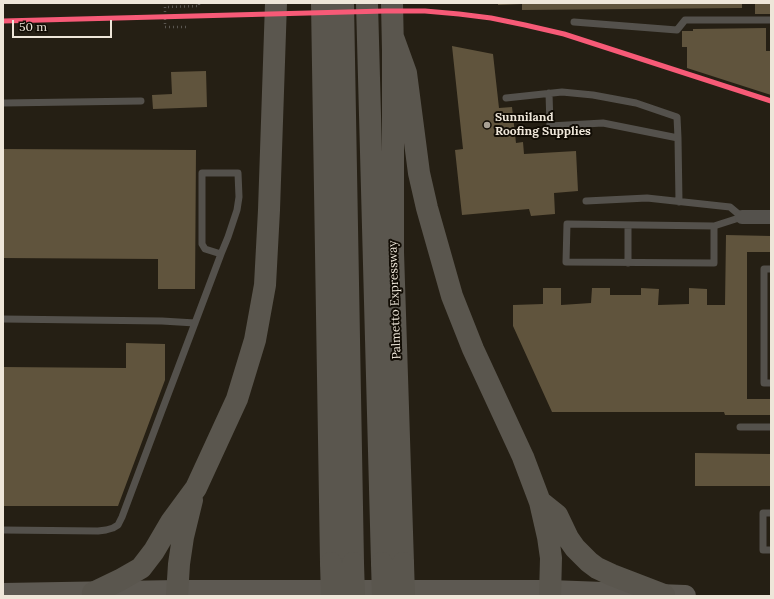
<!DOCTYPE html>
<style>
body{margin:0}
#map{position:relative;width:774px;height:599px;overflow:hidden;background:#251f14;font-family:Lora,serif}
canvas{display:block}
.frame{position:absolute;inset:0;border:4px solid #eee6d9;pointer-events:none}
.scale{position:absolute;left:12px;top:20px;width:100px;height:18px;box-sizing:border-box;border:2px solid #eee6d9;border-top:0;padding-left:5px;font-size:12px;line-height:14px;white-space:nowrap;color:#eee6d9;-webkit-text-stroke:3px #110c04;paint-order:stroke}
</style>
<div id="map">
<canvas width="774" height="599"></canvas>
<div class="frame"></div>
<div class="scale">50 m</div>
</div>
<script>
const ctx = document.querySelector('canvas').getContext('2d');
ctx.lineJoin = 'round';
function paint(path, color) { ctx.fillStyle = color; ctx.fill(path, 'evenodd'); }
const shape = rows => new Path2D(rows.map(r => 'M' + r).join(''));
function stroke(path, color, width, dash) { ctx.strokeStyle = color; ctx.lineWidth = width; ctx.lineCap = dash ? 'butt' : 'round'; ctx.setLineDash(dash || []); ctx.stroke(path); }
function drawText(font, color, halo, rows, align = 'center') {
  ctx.font = font + ' Lora,serif'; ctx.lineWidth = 4; ctx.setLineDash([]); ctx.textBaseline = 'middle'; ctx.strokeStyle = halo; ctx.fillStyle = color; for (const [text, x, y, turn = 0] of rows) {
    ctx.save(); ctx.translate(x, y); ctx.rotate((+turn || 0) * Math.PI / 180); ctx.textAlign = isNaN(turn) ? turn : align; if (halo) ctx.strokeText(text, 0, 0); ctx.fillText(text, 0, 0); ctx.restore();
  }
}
paint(shape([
 [498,3,742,3,742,8,522,10,522,4,498,5],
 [755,3,771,3,771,14,755,14],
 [766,28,766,51,771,51,771,95,687,68,687,47,682,47,682,31,693,31,693,29],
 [452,46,493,54,499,108,512,107,516,143,523,142,524,154,576,151,578,191,554,193,555,214,531,216,529,209,462,215,455,150,463,149],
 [206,71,207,107,153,109,152,95,172,94,171,72],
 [3,149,196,150,195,289,158,289,158,259,3,258],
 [726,235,771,236,771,252,747,252,747,399,771,399,771,415,725,415,724,412,552,412,513,326,513,305,543,304,543,288,561,288,561,305,591,303,592,288,610,288,610,295,641,295,641,288,659,289,658,305,689,304,689,288,707,289,707,305,725,305],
 [126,343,165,344,165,380,118,506,3,506,3,367,126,368],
 [695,453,771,454,771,486,695,486]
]), '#60543d');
stroke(shape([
 [186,27,165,27,165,7,199,6,199,3]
]), '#5a5650', 2.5, [1, 3]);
stroke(shape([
 [574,22,677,30,685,20,771,20],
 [549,93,550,126,603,123,678,138,679,202],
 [506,98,562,92,593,95,636,103,677,117,678,138],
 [3,103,141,101],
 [586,201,647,198,730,207,742,217],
 [628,225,628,263],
 [714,226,714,263,566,262,567,224,714,226,742,217],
 [771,269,764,269,764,383,771,383],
 [3,319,162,321,195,323],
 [740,427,771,427],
 [771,513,763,513,763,550,771,550],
 [3,530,98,531,106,530,113,528,118,525,122,517,161,413,195,323,221,254,228,237,237,210,239,197,238,173,202,173,202,244,205,249,221,254]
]), '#54514c', 7);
stroke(shape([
 [742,217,771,217]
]), '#54514c', 14);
stroke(shape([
 [3,594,177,591,550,591,685,596]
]), '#5d5952', 22);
stroke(shape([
 [322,3,331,563],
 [343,3,353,563],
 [367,3,382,563],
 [392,3,393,51,393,252,403,563],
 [393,37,406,73,419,173,427,208,452,296,473,349,523,457,540,502,548,537,551,558,550,596],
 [542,503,557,515,568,538,575,548,589,562,597,568,612,575,664,595],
 [93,593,120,580,141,568,154,551,171,522,196,488,237,399,255,340,265,285,269,210,276,3],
 [177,596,179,564,183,537,192,500]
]), '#5a564e', 22);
stroke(shape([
 [331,563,332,596],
 [353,563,354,596],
 [382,563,383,596],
 [403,563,404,596]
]), '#5a564e', 22);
stroke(shape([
 [3,21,385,11,425,11,459,14,491,18,525,25,564,34,771,101]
]), '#f75a77', 5);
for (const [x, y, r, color] of [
 [487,125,4,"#a8a094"]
]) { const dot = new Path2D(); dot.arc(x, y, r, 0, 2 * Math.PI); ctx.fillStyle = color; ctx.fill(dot); stroke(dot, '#110c04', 1.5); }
drawText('bold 12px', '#eee6d9', '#110c04', [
 ["Sunniland",495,118],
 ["Roofing Supplies",495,132]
], 'left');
drawText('12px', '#eee6d9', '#110c04', [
 ["Palmetto Expressway",395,300,-92]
]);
</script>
